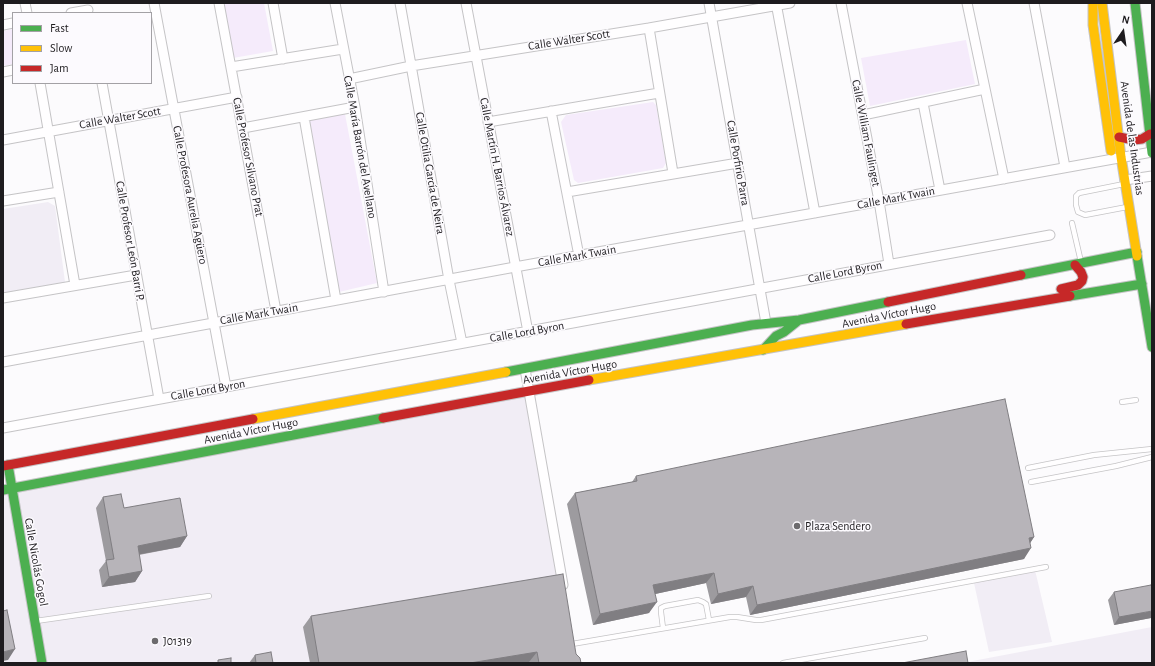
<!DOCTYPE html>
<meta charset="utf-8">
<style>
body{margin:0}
#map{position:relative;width:1155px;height:666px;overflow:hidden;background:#fcfbfd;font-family:"Alegreya Sans",sans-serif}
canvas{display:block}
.frame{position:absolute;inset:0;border:4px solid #1e1c1f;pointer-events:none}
.legend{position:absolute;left:12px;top:12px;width:140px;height:72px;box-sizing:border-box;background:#fcfafe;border:1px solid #a3a1a5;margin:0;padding:5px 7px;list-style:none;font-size:12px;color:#1e1c1f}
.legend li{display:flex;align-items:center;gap:8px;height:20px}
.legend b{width:20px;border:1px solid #a3a1a5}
.north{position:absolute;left:1103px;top:12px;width:40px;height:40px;-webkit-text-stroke:3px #fcfafe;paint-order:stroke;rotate:13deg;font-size:11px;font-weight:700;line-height:16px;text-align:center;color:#1e1c1f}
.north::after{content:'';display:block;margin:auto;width:14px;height:18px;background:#1e1c1f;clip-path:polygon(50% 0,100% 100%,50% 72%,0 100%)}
</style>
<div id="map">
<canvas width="1155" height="666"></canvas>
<div class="frame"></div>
<ul class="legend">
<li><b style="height:5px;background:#4caf50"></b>Fast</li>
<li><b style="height:5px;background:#ffc107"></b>Slow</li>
<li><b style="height:5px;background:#c62828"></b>Jam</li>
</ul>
<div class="north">N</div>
</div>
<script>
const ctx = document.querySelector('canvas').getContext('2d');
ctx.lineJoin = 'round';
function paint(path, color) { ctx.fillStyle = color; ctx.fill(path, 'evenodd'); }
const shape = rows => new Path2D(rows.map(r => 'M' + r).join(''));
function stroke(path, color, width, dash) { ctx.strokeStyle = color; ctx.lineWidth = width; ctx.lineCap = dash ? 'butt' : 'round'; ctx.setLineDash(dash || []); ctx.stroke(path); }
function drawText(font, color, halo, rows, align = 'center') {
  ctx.font = font + ' "Alegreya Sans",sans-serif'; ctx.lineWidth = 3; ctx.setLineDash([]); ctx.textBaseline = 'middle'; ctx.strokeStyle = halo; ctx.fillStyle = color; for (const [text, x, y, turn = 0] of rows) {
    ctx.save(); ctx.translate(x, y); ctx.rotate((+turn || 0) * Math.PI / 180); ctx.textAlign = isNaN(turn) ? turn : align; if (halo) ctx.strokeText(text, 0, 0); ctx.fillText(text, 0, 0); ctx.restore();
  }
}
paint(shape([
 [48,202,55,206,65,282,63,284,3,293,3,209],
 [524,390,573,663,3,663,3,490],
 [1035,570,1052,642,989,652,974,583],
 [1152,627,1152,663,962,663]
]), '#f1edf5');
paint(shape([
 [223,3,264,3,273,51,233,58],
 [13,29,13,64,3,66,3,31],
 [966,40,975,84,870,106,861,58],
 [653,102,656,105,666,163,663,168,578,183,574,180,561,122,566,115],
 [345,114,377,283,339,292,307,120]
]), '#f5ebfb');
const lane = shape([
 [1124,184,1079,193,1076,196,1076,205,1078,212,1085,215,1127,207],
 [1072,223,1081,262],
 [1122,402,1136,400],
 [1028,468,1094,455,1152,449],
 [1031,482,1116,466,1152,457],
 [36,621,209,596],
 [663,628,661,612,661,608,665,606,698,600,703,602,706,604,709,620],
 [572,644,730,617,737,617,756,620,761,620,1046,567],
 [783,663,925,638]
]);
const street = shape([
 [25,3,27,13],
 [154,3,226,387],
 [219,3,276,311],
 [273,3,283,59],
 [335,3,355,107,384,292],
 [400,3,449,280,462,343],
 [466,3,528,332],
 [709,3,766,323],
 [776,3,815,213],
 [841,3,879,201,889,264],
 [967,3,1004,179],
 [1034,3,1065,167],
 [71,13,88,10],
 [3,25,13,23],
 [649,28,673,173],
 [231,67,343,49],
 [3,72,13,70],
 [349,79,411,66,649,28,790,3],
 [40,83,75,285],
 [102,83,159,399],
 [923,103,940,190],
 [551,111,579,256],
 [863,115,985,89],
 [304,117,336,300],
 [488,122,659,93],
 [243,128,355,107],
 [3,140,237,97],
 [1125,180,1152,176],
 [567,192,738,163],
 [3,201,59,192],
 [3,298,136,275],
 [3,362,515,267,1152,152],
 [525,369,563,585],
 [3,428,1050,235]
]);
const fast = shape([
 [1135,3,1152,153],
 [1137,256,1152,347],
 [1021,275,1137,252],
 [1070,296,1142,284],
 [763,350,776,336,784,332,799,320],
 [506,372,752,325,799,320,888,302],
 [8,465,42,663],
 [3,490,383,418]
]);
const slow = shape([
 [1093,3,1093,25,1111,151],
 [1102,3,1121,157,1137,256],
 [589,380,906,324],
 [253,419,506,372]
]);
const jam = shape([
 [1119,137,1134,140,1142,139,1150,134],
 [1061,289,1078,285,1082,281,1083,277,1081,272,1075,265],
 [888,302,1021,275],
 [906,324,1070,296],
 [383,418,589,380],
 [3,466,253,419]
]);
stroke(lane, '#c5c4c6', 6);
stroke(street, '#c5c4c6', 11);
stroke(fast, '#c5c4c6', 11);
stroke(slow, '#c5c4c6', 11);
stroke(jam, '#c5c4c6', 11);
stroke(lane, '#fffeff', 4.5);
stroke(street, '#fffeff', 9);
stroke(fast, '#4caf50', 9);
stroke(slow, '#ffc107', 9);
stroke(jam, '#c62828', 9);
paint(shape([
 [636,476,1034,537,1030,543,1024,559,750,615,746,597,711,604,706,583,655,594,649,613,593,625,567,504,575,493,632,482],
 [103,497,124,508,187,536,180,547,139,555,142,571,135,582,102,587,99,570,106,561,96,508],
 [1114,592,1151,618,1114,625,1108,600],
 [311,616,576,654,581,663,530,663,529,662,525,663,310,663,303,627],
 [255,655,273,663,249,663]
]), '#9d9b9f');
paint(shape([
 [187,536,180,547,130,556,138,546],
 [1034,537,1027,548,1029,538],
 [1031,548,1024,559,750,615,757,605],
 [142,571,135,582,102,587,109,577],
 [714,573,706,583,646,596,653,585],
 [753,586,746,597,711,604,718,594],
 [657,602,649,613,593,625,600,614],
 [1152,611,1152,616,1151,618,1114,625,1119,617],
 [15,649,8,660,3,661,3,652],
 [537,652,529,662,525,663,470,663]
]), '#807e82');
const building = shape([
 [1005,399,1034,537,1029,538,1031,548,757,605,753,586,718,594,714,573,653,585,657,602,600,614,575,493,637,481,636,476,1005,399],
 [121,494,124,508,180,498,187,536,138,546,142,571,109,577,106,560,114,559,103,497,121,494],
 [563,574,576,654,580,658,581,663,539,663,537,652,470,663,319,663,311,616,563,574],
 [1151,585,1152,588,1152,611,1119,617,1114,592,1151,585],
 [7,610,15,649,3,652,3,611,7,610],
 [966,651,968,663,902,663,966,651],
 [271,652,273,663,256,663,255,655,271,652],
 [231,658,231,663,218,663,218,660,231,658]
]);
paint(building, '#b7b4b9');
stroke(building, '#807e82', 1);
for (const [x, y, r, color] of [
 [797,526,4,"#6c6a6d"],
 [155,641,4,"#6c6a6d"]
]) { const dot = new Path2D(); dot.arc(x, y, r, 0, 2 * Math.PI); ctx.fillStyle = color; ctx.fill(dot); stroke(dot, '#fcfafe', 1.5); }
drawText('12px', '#1e1c1f', '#fcfafe', [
 ["Calle Walter Scott",569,40,-9],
 ["Calle Walter Scott",120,118,-10],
 ["Calle William Faulinget",866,133,79],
 ["Avenida de las Industrias",1132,138,82],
 ["Calle María Barrón del Avellano",360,147,80],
 ["Calle Profesor Silvano Prat",248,157,79],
 ["Calle Porfirio Parra",738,163,80],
 ["Calle Martín H. Barrios Álvarez",497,167,79],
 ["Calle Otilia García de Neira",430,173,80],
 ["Calle Profesora Aurelia Agüero",190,195,79],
 ["Calle Mark Twain",896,198,-11],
 ["Calle Profesor León Barri P.",130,241,80],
 ["Calle Mark Twain",577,256,-10],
 ["Calle Lord Byron",845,272,-11],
 ["Calle Mark Twain",259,314,-10],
 ["Avenida Víctor Hugo",889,315,-11],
 ["Calle Lord Byron",527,332,-10],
 ["Avenida Víctor Hugo",570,372,-10],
 ["Calle Lord Byron",208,390,-10],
 ["Avenida Víctor Hugo",251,431,-11],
 ["Calle Nicolás Gogol",36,562,80]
]);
drawText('12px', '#1e1c1f', '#fcfafe', [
 ["Plaza Sendero",805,526],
 ["J01319",163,641]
], 'left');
</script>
